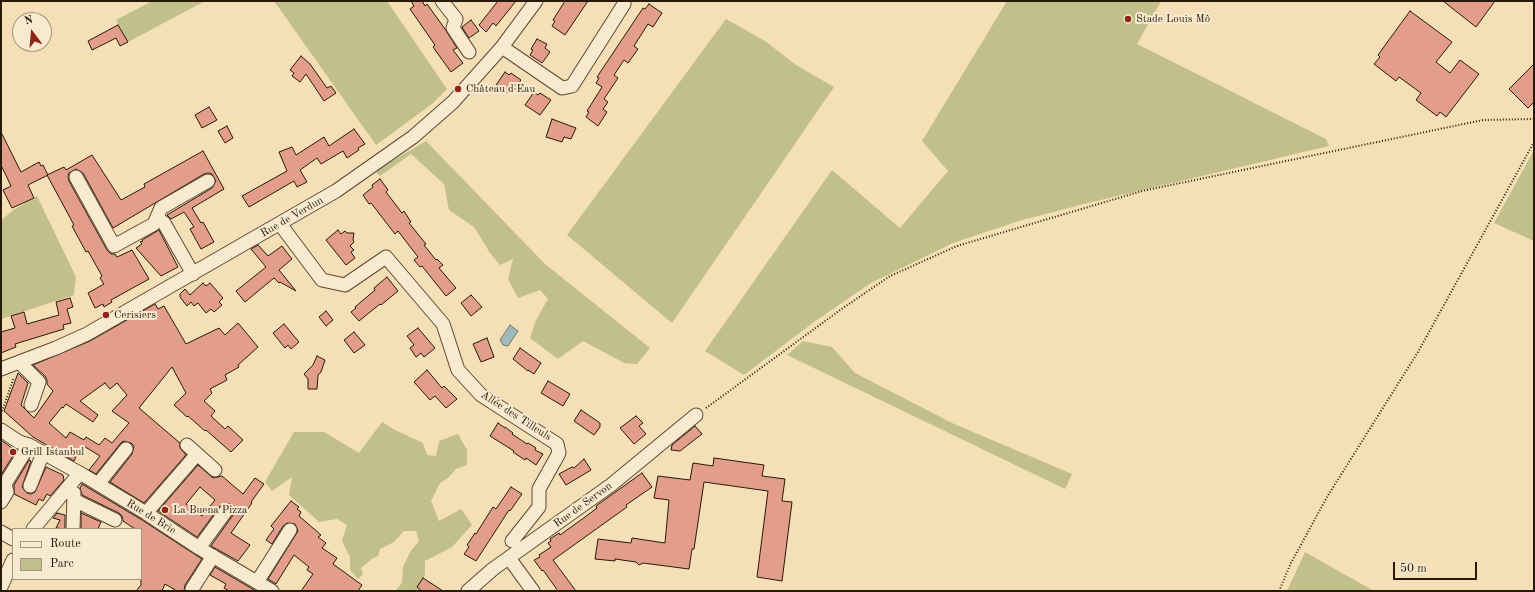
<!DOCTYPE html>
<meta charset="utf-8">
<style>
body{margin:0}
#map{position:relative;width:1535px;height:592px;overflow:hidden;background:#f4dfb7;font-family:"Old Standard TT",serif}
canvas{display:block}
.frame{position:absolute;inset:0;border:2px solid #291909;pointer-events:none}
.legend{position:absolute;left:12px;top:528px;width:130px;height:52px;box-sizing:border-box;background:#f8ead0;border:1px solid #a59680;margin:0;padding:5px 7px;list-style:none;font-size:12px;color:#291909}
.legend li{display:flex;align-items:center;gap:8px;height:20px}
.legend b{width:20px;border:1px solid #a59680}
.north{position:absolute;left:12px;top:12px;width:40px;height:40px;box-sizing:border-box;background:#f8ead0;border:1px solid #a59680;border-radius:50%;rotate:344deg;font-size:11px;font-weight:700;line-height:16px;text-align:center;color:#291909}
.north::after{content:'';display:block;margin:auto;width:14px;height:18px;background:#8f2418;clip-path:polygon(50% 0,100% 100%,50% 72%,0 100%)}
.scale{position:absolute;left:1393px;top:562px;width:84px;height:18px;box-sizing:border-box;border:2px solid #291909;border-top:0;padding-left:5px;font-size:12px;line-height:14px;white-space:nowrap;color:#291909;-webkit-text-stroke:3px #f8ead0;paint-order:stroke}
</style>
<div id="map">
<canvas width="1535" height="592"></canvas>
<div class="frame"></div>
<ul class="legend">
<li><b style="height:5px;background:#f8ead0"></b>Route</li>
<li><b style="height:11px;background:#c1c08a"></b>Parc</li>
</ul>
<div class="north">N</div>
<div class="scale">50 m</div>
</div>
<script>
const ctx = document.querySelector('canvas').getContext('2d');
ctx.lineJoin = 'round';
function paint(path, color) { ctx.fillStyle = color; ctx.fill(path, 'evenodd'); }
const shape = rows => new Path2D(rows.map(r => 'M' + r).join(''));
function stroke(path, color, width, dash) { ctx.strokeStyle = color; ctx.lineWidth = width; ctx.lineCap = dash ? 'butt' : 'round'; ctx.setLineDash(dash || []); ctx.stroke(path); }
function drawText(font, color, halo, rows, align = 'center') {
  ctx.font = font + ' "Old Standard TT",serif'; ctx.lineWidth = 4; ctx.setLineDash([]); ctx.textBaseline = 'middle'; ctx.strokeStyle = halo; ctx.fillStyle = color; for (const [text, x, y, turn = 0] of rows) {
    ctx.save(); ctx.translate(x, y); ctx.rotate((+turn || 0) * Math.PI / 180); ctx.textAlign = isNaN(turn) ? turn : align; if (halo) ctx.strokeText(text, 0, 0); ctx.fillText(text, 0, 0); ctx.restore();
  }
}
paint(shape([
 [152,1,205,1,128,42,116,20],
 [274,1,387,1,447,89,432,104,376,145],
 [1007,1,1161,1,1137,44,1326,139,1329,146,1088,203,1022,220,953,243,871,283,814,322,744,375,705,351,832,170,900,228,948,171,922,141],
 [726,19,765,41,796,65,834,87,672,323,567,235],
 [426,141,545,264,650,348,637,364,624,363,583,341,558,359,530,338,536,320,548,299,540,290,518,298,508,279,513,259,500,265,490,253,474,227,449,210,444,184,411,154,380,176,375,171],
 [1534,150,1534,241,1494,223],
 [37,196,76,277,74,295,1,319,1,220,15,209],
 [803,341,832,347,855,373,952,423,1072,474,1065,489,787,355],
 [382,422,395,430,423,443,427,455,436,456,439,441,458,434,467,450,467,465,456,469,448,478,440,483,431,501,439,521,461,509,472,525,452,547,425,561,425,574,418,591,395,591,402,583,403,567,410,552,419,541,416,531,404,531,394,542,380,549,378,556,373,558,361,568,363,574,358,579,350,570,350,557,342,541,347,525,337,519,319,522,289,495,292,477,272,491,265,482,294,432,324,432,359,453],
 [1305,552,1374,591,1287,591]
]), '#c1c08a');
const water = shape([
 [510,325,518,331,508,346,503,345,500,340,510,325]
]);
paint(water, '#a1bab9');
stroke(water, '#717a73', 1);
const building = shape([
 [411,1,422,1,425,6,427,4,445,29,457,48,453,50,463,63,451,72,433,47,435,45,410,9,414,6,411,1],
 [498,1,516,1,496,26,493,23,486,32,479,25,498,1],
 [565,1,588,1,565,35,552,26,555,21,553,20,565,1],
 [1443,1,1495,1,1476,27,1443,1],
 [649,4,662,13,653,27,648,24,634,46,638,49,628,63,624,60,614,75,618,78,604,99,608,102,603,109,607,112,598,126,586,117,589,112,587,111,602,87,596,83,599,78,597,77,643,8,645,9,649,4],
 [1410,11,1452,42,1436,62,1450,73,1460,60,1479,74,1446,117,1440,112,1437,116,1416,100,1421,93,1399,77,1396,81,1374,64,1380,57,1378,55,1410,11],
 [471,20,479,31,469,38,462,27,471,20],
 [118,25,128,42,120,46,116,38,92,50,88,41,118,25],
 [537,39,547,44,545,48,550,52,542,63,530,55,533,50,531,49,537,39],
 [301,56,310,64,327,88,331,86,336,93,324,101,306,74,300,82,292,76,294,73,290,70,301,56],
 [1534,64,1534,102,1528,108,1509,89,1534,64],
 [505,72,509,75,511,73,521,80,514,90,511,88,508,93,496,85,505,72],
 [534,92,538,95,540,93,551,100,540,115,525,105,534,92],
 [209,107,217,120,202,128,195,115,209,107],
 [552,119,576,128,571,139,564,137,562,142,546,137,552,119],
 [227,126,233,138,225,143,218,131,227,126],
 [354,129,365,144,358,148,359,150,347,158,343,151,321,164,317,158,300,170,307,182,297,187,294,181,249,207,242,196,287,171,279,152,292,147,296,155,324,137,329,146,354,129],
 [1,132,21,172,39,162,41,166,43,165,48,175,28,185,34,198,12,208,3,190,11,186,1,165,1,132],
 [203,151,224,189,192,208,201,223,203,222,214,242,201,249,190,229,194,227,184,212,171,219,167,215,212,188,216,181,212,174,208,173,204,174,113,228,83,173,76,169,69,173,68,176,69,181,107,250,111,254,115,254,117,257,132,250,149,279,111,300,112,302,104,307,103,304,95,308,88,293,104,284,100,278,102,276,88,251,86,252,72,226,74,225,47,175,64,167,66,170,92,155,121,200,145,187,144,184,203,151],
 [380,179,388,190,386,192,402,213,404,211,411,222,409,223,426,244,424,245,436,260,437,259,443,265,439,268,456,288,446,296,422,266,420,267,414,260,418,257,398,231,395,234,371,203,369,204,363,195,373,187,372,185,380,179],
 [159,230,178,267,161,276,136,248,142,244,140,242,143,241,142,240,159,230],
 [338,230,341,234,345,231,347,233,354,233,353,240,354,242,350,246,354,250,351,252,355,258,346,265,326,240,338,230],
 [258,245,268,256,282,246,292,259,279,270,296,291,280,282,279,283,274,278,245,302,236,291,266,267,251,249,258,245],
 [387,277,398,291,381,305,380,304,359,321,351,312,356,308,355,307,375,290,374,288,387,277],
 [203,283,206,286,210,283,223,298,219,302,222,305,214,312,211,309,206,313,198,303,194,306,191,302,187,306,180,297,180,294,185,289,190,295,203,283],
 [471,295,482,307,471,316,461,303,471,295],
 [70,298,73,307,67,309,71,323,63,325,64,329,15,344,16,347,1,353,1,332,15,328,11,316,24,312,27,324,59,315,56,302,70,298],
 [155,304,158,309,164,306,186,344,219,328,225,335,238,323,258,347,238,365,239,367,225,375,227,380,210,389,212,393,204,401,215,411,211,416,225,429,228,426,243,440,231,452,206,430,205,431,188,416,187,417,174,405,186,393,172,367,139,408,180,443,180,448,186,455,144,503,110,482,132,454,134,446,131,443,123,441,120,444,96,474,89,470,100,456,82,445,74,461,33,437,4,411,18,373,28,383,21,405,34,418,53,391,47,384,47,380,45,376,33,365,90,341,155,304],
 [105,383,110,389,117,383,127,395,112,411,129,423,112,443,105,438,99,445,86,437,84,440,70,432,66,438,49,423,62,407,63,408,66,404,93,422,98,415,80,401,105,383],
 [326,311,333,320,326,326,319,317,326,311],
 [284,324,299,342,291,349,288,345,285,348,273,333,284,324],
 [418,328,435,348,424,357,421,353,416,357,410,348,414,345,407,336,418,328],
 [354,332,365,345,354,353,344,340,354,332],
 [487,338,494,357,481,362,473,344,487,338],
 [520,348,541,363,534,374,528,370,528,371,513,359,520,348],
 [317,356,325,360,321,372,318,375,317,389,308,389,308,379,304,374,313,365,317,356],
 [427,370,442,388,444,386,457,399,446,408,435,396,430,400,414,382,427,370],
 [548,381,570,394,563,406,541,393,548,381],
 [581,410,600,423,600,427,594,435,574,421,581,410],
 [636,416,643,423,639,426,646,434,634,444,620,428,636,416],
 [498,423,505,428,505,427,513,433,512,434,527,444,528,443,533,446,536,448,535,450,543,454,536,465,526,458,525,460,513,452,514,451,490,436,498,423],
 [695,426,702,434,680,451,671,450,672,445,695,426],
 [1,440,16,451,1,475,1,440],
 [714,458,764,465,762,476,785,479,782,501,792,502,782,581,757,577,768,491,704,482,694,549,692,549,689,569,643,563,639,565,636,562,615,559,615,561,595,559,598,539,631,543,632,538,665,543,669,500,654,498,658,476,690,480,693,463,713,466,714,458],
 [584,459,591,470,566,485,559,474,572,467,574,468,584,459],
 [29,460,31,461,22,487,27,493,31,494,35,492,46,467,63,475,64,480,50,496,47,494,43,501,39,499,36,505,14,494,14,485,29,460],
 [198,465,213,478,222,476,243,494,255,478,264,484,251,502,252,503,231,533,250,545,238,561,211,546,233,515,233,508,230,504,223,504,220,506,197,537,158,511,198,465],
 [200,487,215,500,202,516,186,504,200,487],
 [642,473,652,487,626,505,627,507,553,560,576,591,558,591,543,570,542,571,534,560,540,557,539,555,551,547,548,543,551,541,550,539,559,533,560,535,585,517,597,508,596,506,642,473],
 [82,484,142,520,202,559,185,585,184,591,177,591,165,584,162,591,136,591,141,585,141,529,135,529,123,521,122,516,119,513,82,495,80,488,82,484],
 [511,487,522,494,510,511,509,510,476,561,464,554,469,547,467,545,475,533,476,534,493,507,496,509,511,487],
 [291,501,299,507,297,509,301,512,299,516,321,535,318,537,326,543,322,548,337,558,333,564,362,585,358,591,301,591,313,574,307,570,309,567,294,555,276,584,268,579,298,531,295,524,287,523,283,526,272,544,266,540,274,529,271,526,291,501],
 [57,513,65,515,65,529,56,528,60,520,53,518,57,513],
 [81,513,101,522,98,529,81,529,81,513],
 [215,567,256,591,229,591,224,588,226,584,210,575,215,567],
 [423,578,443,591,422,591,417,587,423,578]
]);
paint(building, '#e39d8b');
stroke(building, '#291909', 1);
const minor = shape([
 [442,1,456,19,453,28,469,52],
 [502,47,562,88,572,86,624,4,624,1],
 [76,177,114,246,154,224,161,208,208,181],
 [157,218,164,223,193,274],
 [280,224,322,280,345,285,386,257,443,324,458,370,481,395,557,444,559,453,539,489,539,507,512,541],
 [19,362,39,382,31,405],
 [1,369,56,348,87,334,336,191,413,137,453,102,502,47,536,1],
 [1,430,19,442,29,445,83,475,146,513,199,548,272,591],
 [187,445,215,470],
 [98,484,126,449],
 [30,486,43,453],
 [74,500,115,520],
 [1,502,7,492,5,484,29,445],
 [146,513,197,454],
 [33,529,80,473],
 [73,529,74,493],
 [1,532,13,539],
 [199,548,226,511],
 [509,558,533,591],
 [257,582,290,530],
 [1,587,13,560],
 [192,589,213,556],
 [468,591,493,569,611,485,696,415]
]);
stroke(minor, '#5c4a34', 15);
stroke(shape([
 [706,408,843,308,890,276,957,246,1142,191,1483,120,1534,119],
 [1,414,14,377],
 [1279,591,1291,563,1327,497,1418,352,1534,142]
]), '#291909', 2, [1, 2]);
stroke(minor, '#f8ead0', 13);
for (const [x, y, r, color] of [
 [1128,19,4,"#8f2418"],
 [458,89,4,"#8f2418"],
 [106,315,4,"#8f2418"],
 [13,452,4,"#8f2418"],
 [165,510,4,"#8f2418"]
]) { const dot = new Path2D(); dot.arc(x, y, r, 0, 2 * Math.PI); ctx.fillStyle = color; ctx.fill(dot); stroke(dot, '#f8ead0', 1.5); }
drawText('11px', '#291909', '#f8ead0', [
 ["Stade Louis Mô",1136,19],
 ["Château d'Eau",466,89],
 ["Cerisiers",114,315],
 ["Grill Istanbul",21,452],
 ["La Buena Pizza",173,510]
], 'left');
drawText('11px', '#291909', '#f8ead0', [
 ["Rue de Verdun",292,217,-30],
 ["Allée des Tilleuls",516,416,33],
 ["Rue de Servon",583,505,-36],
 ["Rue de Brie",151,517,32]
]);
</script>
